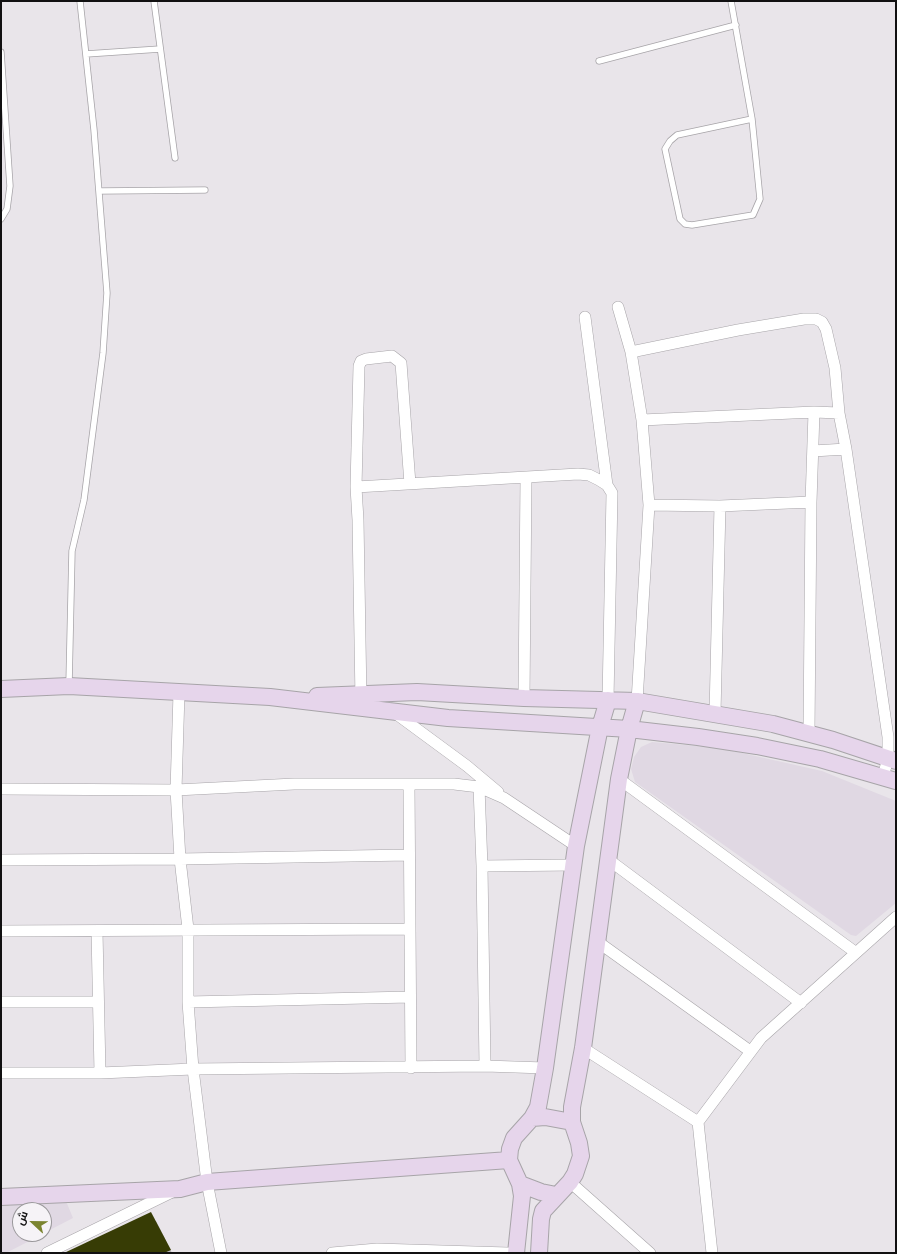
<!DOCTYPE html>
<meta charset="utf-8">
<style>
body{margin:0}
#map{position:relative;width:897px;height:1254px;overflow:hidden;background:#e9e5ea;font-family:Arial,Cairo,sans-serif}
canvas{display:block}
.frame{position:absolute;inset:0;border:2px solid #111011;pointer-events:none}
.north{position:absolute;left:12px;top:1202px;width:40px;height:40px;box-sizing:border-box;background:#f6f3f7;border:1px solid #9a989b;border-radius:50%;rotate:292deg;font-size:11px;font-weight:700;line-height:16px;text-align:center;color:#111011}
.north::after{content:'';display:block;margin:auto;width:14px;height:18px;background:#7b8430;clip-path:polygon(50% 0,100% 100%,50% 72%,0 100%)}
</style>
<div id="map">
<canvas width="897" height="1254"></canvas>
<div class="frame"></div>
<div class="north">ش</div>
</div>
<script>
const ctx = document.querySelector('canvas').getContext('2d');
ctx.lineJoin = 'round';
function paint(path, color) { ctx.fillStyle = color; ctx.fill(path, 'evenodd'); }
const shape = rows => new Path2D(rows.map(r => 'M' + r).join(''));
function stroke(path, color, width, dash) { ctx.strokeStyle = color; ctx.lineWidth = width; ctx.lineCap = dash ? 'butt' : 'round'; ctx.setLineDash(dash || []); ctx.stroke(path); }
paint(shape([
 [652,742,720,748,822,771,896,801,896,903,856,936,851,935,635,782,631,769,634,757,641,747],
 [66,1201,73,1218,44,1233,44,1210,20,1210,20,1234,43,1234,6,1253,1,1253,1,1206]
]), '#e0d8e3');
paint(shape([
 [156,1221,172,1253,65,1253]
]), '#0003');
paint(shape([
 [151,1212,171,1250,164,1253,64,1253]
]), '#373c05');
const lane = shape([
 [154,1,175,158],
 [731,1,752,119,760,199,753,215,692,225,685,224,680,219,665,149,670,141,677,135,752,119],
 [1,52,10,186,7,209,1,219],
 [86,54,160,49],
 [599,61,736,25],
 [100,191,205,190],
 [69,684,72,551,84,500,103,353,107,293,94,130,80,1]
]);
const street = shape([
 [618,307,631,352,642,420,649,505,637,701],
 [585,317,607,485],
 [631,352,738,330,804,319,816,319,822,322,826,329,835,368,839,413,846,449,888,737,888,758,883,777],
 [642,420,814,412,839,413],
 [813,451,846,449],
 [356,487,359,366,361,361,366,359,392,356,401,363,410,484],
 [649,505,720,506,811,502],
 [179,693,176,790,180,859,188,929,188,1002,193,1069,207,1182,221,1253],
 [524,698,526,478],
 [361,700,358,520,356,487,578,474,589,475,599,480,607,485,612,493,608,700],
 [395,713,467,766,498,792],
 [715,713,720,506],
 [809,733,811,502,814,412],
 [619,779,855,952],
 [409,785,411,1068],
 [479,787,482,866,485,1066],
 [1,789,176,790,294,784,454,784,479,787,504,798,576,846],
 [1,860,180,859,409,855],
 [609,860,801,1003],
 [482,866,573,865],
 [1,931,409,929],
 [97,931,100,1073],
 [598,942,750,1051],
 [1,1002,98,1002],
 [188,1002,410,997],
 [583,1048,698,1122],
 [1,1073,100,1073,193,1069,485,1066,545,1068],
 [570,1182,650,1253],
 [47,1253,174,1191],
 [332,1253,377,1249,508,1253],
 [712,1253,698,1122,761,1038,896,917]
]);
const secondary = shape([
 [1,689,69,686,270,697,448,718,629,729,698,737,757,746,820,759,896,781],
 [317,696,417,692,524,698,637,701,773,724,833,740,896,761],
 [532,1118,545,1117,572,1122],
 [520,1184,541,1192,556,1195],
 [1,1197,180,1189,207,1182,509,1160],
 [516,1253,522,1196,520,1184,509,1160,510,1149,514,1138,532,1118,538,1107,545,1068,576,846,600,727,608,700],
 [539,1253,541,1219,543,1211,570,1182,575,1174,581,1156,579,1143,572,1122,572,1107,583,1048,619,779,629,729,637,701]
]);
stroke(lane, '#a7a4a8', 7);
stroke(street, '#a7a4a8', 12);
stroke(secondary, '#a7a4a8', 18);
stroke(lane, '#fff', 5.5);
stroke(street, '#fff', 11);
stroke(secondary, '#e6d5eb', 16);
</script>
